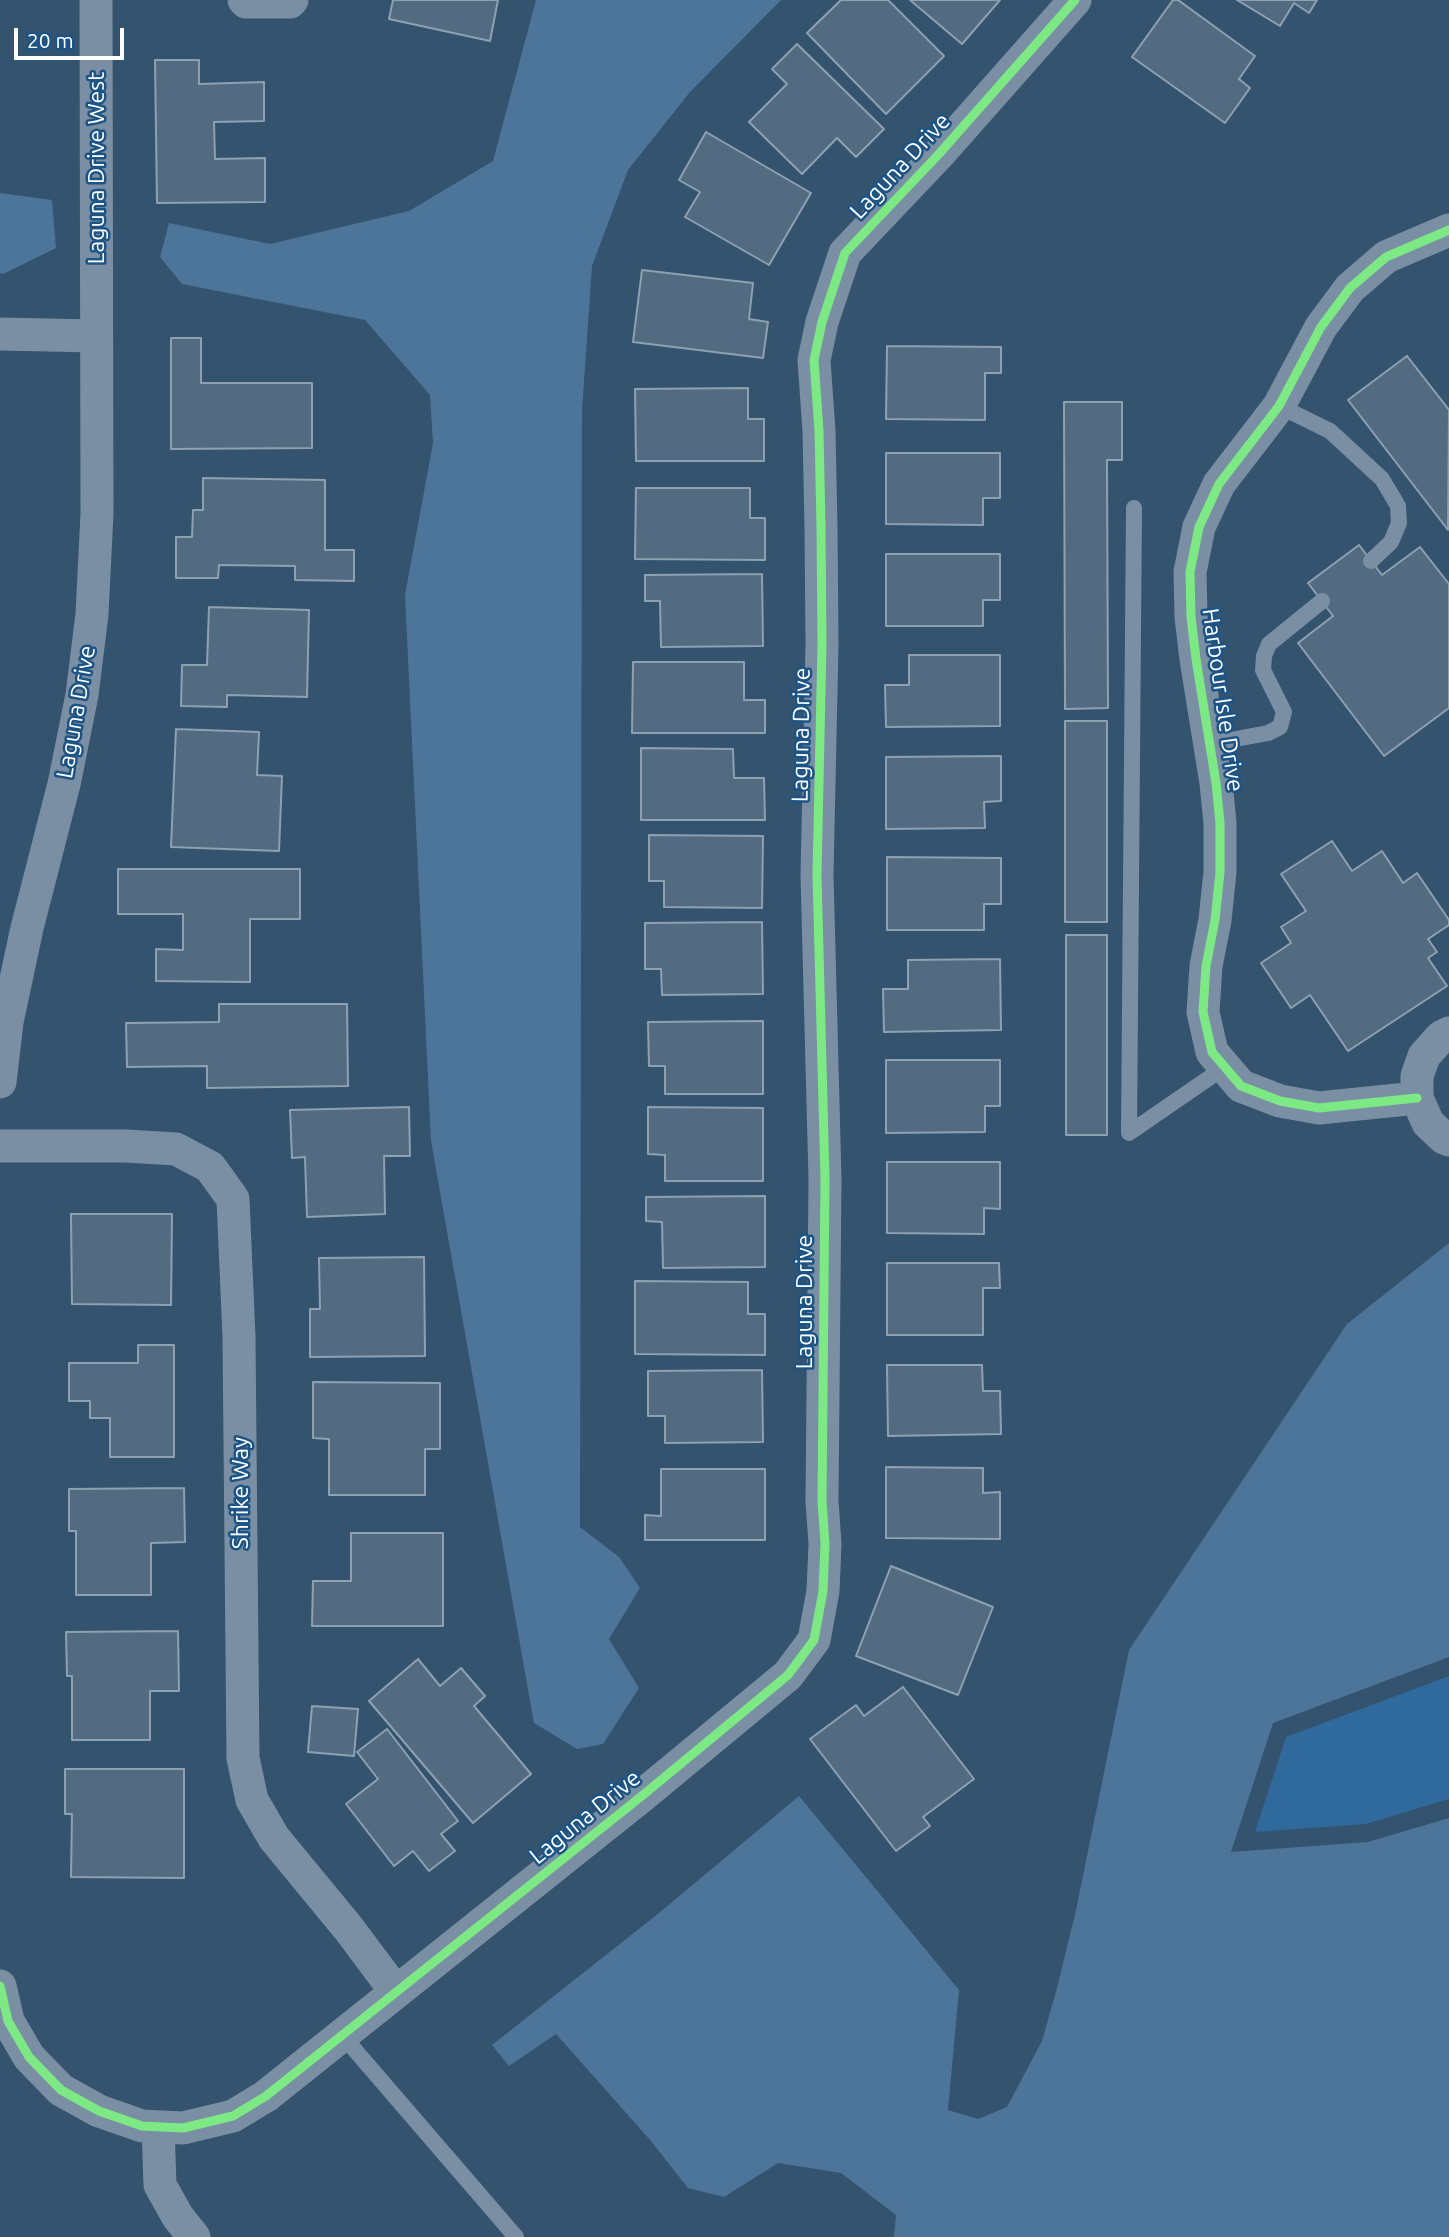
<!DOCTYPE html>
<style>
body{margin:0}
#map{position:relative;width:1449px;height:2237px;overflow:hidden;background:#34536e;font-family:Ubuntu,sans-serif}
canvas{display:block}
.scale{position:absolute;left:14px;top:28px;width:110px;height:32px;box-sizing:border-box;border:4px solid #fff;border-top:0;padding-left:9px;font-size:21px;line-height:24px;white-space:nowrap;color:#fff;-webkit-text-stroke:5px #1c5486;paint-order:stroke}
</style>
<div id="map">
<canvas width="1449" height="2237"></canvas>
<div class="scale">20 m</div>
</div>
<script>
const ctx = document.querySelector('canvas').getContext('2d');
ctx.lineJoin = 'round';
function paint(path, color) { ctx.fillStyle = color; ctx.fill(path, 'evenodd'); }
const shape = rows => new Path2D(rows.map(r => 'M' + r).join(''));
function stroke(path, color, width, dash) { ctx.strokeStyle = color; ctx.lineWidth = width; ctx.lineCap = dash ? 'butt' : 'round'; ctx.setLineDash(dash || []); ctx.stroke(path); }
function drawText(font, color, halo, rows, align = 'center') {
  ctx.font = font + ' Ubuntu,sans-serif'; ctx.lineWidth = 5; ctx.setLineDash([]); ctx.textBaseline = 'middle'; ctx.strokeStyle = halo; ctx.fillStyle = color; for (const [text, x, y, turn = 0] of rows) {
    ctx.save(); ctx.translate(x, y); ctx.rotate((+turn || 0) * Math.PI / 180); ctx.textAlign = isNaN(turn) ? turn : align; if (halo) ctx.strokeText(text, 0, 0); ctx.fillText(text, 0, 0); ctx.restore();
  }
}
paint(shape([
 [1449,1676,1449,1799,1366,1824,1255,1832,1286,1737]
]), '#306a9c');
paint(shape([
 [536,0,781,0,690,92,628,170,592,266,582,410,580,1527,619,1557,640,1588,609,1639,639,1688,603,1744,577,1749,534,1723,431,1141,405,595,433,443,430,395,365,320,182,284,160,257,169,223,270,244,409,211,493,161],
 [0,193,52,200,56,248,3,274,0,273],
 [1449,1243,1449,1657,1273,1723,1231,1852,1368,1842,1449,1818,1449,2237,894,2237,896,2215,841,2173,778,2163,724,2197,688,2188,651,2141,556,2034,509,2066,492,2045,659,1913,799,1796,959,1990,948,2110,978,2119,1007,2107,1042,2041,1057,1988,1076,1910,1129,1650,1347,1324]
]), '#4d7599');
const building = shape([
 [393,0,498,0,490,41,389,19,393,0],
 [841,0,888,0,944,56,886,114,807,33,841,0],
 [910,0,1000,0,962,44,910,0],
 [1173,0,1178,0,1255,56,1239,79,1250,88,1225,123,1132,57,1173,0],
 [1237,0,1317,0,1309,13,1294,3,1280,26,1237,0],
 [797,44,884,129,856,157,837,138,802,174,749,122,787,84,772,69,797,44],
 [155,60,199,60,199,84,264,82,264,121,214,122,215,159,265,158,265,202,157,203,155,60],
 [706,132,811,193,769,265,685,217,700,192,679,180,706,132],
 [642,270,753,283,749,319,768,322,763,358,633,342,642,270],
 [171,338,201,338,201,383,312,383,312,448,171,449,171,338],
 [887,346,1001,347,1001,373,985,373,985,420,886,419,887,346],
 [1407,356,1449,410,1448,530,1348,400,1407,356],
 [748,388,748,419,764,419,764,461,636,461,635,389,748,388],
 [1064,402,1122,402,1122,460,1107,460,1108,708,1065,709,1064,402],
 [886,453,1000,453,1000,498,983,498,983,525,886,524,886,453],
 [203,478,325,480,325,550,354,550,354,581,295,580,295,566,219,565,218,578,176,578,176,537,192,537,193,510,203,510,203,478],
 [636,488,750,488,750,518,765,518,765,560,635,559,636,488],
 [1359,545,1382,575,1420,547,1449,584,1449,708,1384,756,1298,643,1333,616,1308,583,1359,545],
 [886,554,1000,554,1000,600,983,600,983,626,886,626,886,554],
 [762,574,763,646,661,647,660,601,645,601,645,575,762,574],
 [209,607,309,610,307,697,227,695,227,707,181,706,182,665,207,665,209,607],
 [909,655,1000,655,1000,726,886,727,885,685,909,685,909,655],
 [633,662,744,662,744,700,765,700,765,733,632,733,633,662],
 [1065,721,1107,721,1107,922,1065,922,1065,721],
 [176,729,259,732,257,775,282,776,279,851,171,847,176,729],
 [641,748,733,749,734,778,764,778,765,820,641,820,641,748],
 [1001,756,1001,801,984,802,985,828,886,829,886,757,1001,756],
 [649,835,763,836,762,908,664,907,664,881,649,881,649,835],
 [1332,841,1352,871,1382,851,1403,883,1417,873,1449,920,1449,925,1428,939,1437,952,1428,958,1447,986,1348,1051,1310,995,1291,1008,1261,963,1291,943,1281,927,1306,911,1281,874,1332,841],
 [887,857,1001,858,1001,904,984,904,984,930,887,930,887,857],
 [118,869,300,869,300,919,250,919,250,982,156,981,156,949,183,950,183,914,118,914,118,869],
 [762,922,763,994,662,995,661,969,645,969,645,923,762,922],
 [1066,935,1107,935,1107,1135,1066,1135,1066,935],
 [1000,959,1001,1030,884,1032,883,989,908,989,908,960,1000,959],
 [219,1004,347,1004,348,1086,207,1088,207,1066,127,1067,126,1023,219,1022,219,1004],
 [763,1021,763,1094,665,1094,665,1066,649,1066,648,1022,763,1021],
 [886,1060,1000,1060,1000,1106,985,1106,985,1132,886,1133,886,1060],
 [409,1107,410,1156,384,1156,385,1214,307,1217,305,1157,292,1158,290,1110,409,1107],
 [648,1107,763,1108,763,1181,665,1181,665,1155,648,1154,648,1107],
 [887,1162,1000,1162,1000,1209,984,1208,984,1234,887,1233,887,1162],
 [765,1196,765,1267,663,1268,662,1222,646,1221,646,1197,765,1196],
 [71,1214,172,1214,171,1305,72,1304,71,1214],
 [424,1257,425,1356,310,1357,310,1309,320,1309,319,1258,424,1257],
 [887,1263,999,1263,1000,1288,983,1288,983,1335,887,1335,887,1263],
 [635,1281,748,1282,748,1314,765,1314,765,1355,635,1354,635,1281],
 [138,1345,174,1345,174,1457,110,1457,110,1418,90,1418,90,1401,69,1401,69,1363,138,1363,138,1345],
 [887,1365,982,1365,983,1391,1000,1391,1001,1434,888,1436,887,1365],
 [762,1370,763,1442,665,1443,665,1416,648,1416,648,1371,762,1370],
 [313,1382,440,1383,440,1449,425,1449,425,1495,329,1495,329,1439,313,1438,313,1382],
 [886,1467,983,1468,983,1493,1000,1492,1000,1539,886,1538,886,1467],
 [661,1469,765,1469,765,1540,645,1540,645,1515,661,1516,661,1469],
 [184,1488,185,1542,151,1543,151,1595,76,1595,76,1531,69,1531,69,1489,184,1488],
 [351,1533,443,1533,443,1626,312,1626,313,1581,351,1581,351,1533],
 [891,1566,993,1607,958,1695,856,1656,891,1566],
 [178,1631,179,1691,150,1691,150,1740,72,1740,72,1676,67,1676,66,1632,178,1631],
 [418,1659,440,1686,461,1668,485,1696,474,1706,531,1774,473,1823,369,1701,418,1659],
 [903,1687,974,1779,923,1817,930,1826,896,1851,810,1739,856,1705,864,1716,903,1687],
 [312,1706,358,1709,354,1756,308,1752,312,1706],
 [387,1729,458,1821,441,1834,455,1851,429,1871,413,1851,394,1866,346,1804,378,1779,357,1752,387,1729],
 [65,1769,184,1769,184,1878,71,1877,72,1814,65,1814,65,1769]
]);
paint(building, '#526b80');
stroke(building, '#8ea1b1', 2);
stroke(shape([
 [1279,406,1330,431,1382,479,1398,506,1399,523,1391,542,1371,561],
 [1134,508,1129,1133,1225,1067],
 [1209,744,1268,733,1280,727,1284,712,1263,670,1264,656,1269,644,1322,601],
 [342,2035,516,2237]
]), '#7a8fa4', 16);
stroke(shape([
 [244,0,246,2,290,2,292,0],
 [0,334,96,336],
 [1449,1033,1441,1037,1424,1056,1417,1076,1417,1098,1428,1123,1444,1138,1449,1140],
 [0,1082,7,1022,27,928,64,784,82,695,92,614,97,514,96,0],
 [1417,1098,1319,1108,1280,1101,1241,1086,1212,1052,1203,1012,1206,966,1215,920,1220,872,1220,823,1216,783,1196,659,1191,617,1190,572,1199,527,1219,484,1279,406,1321,327,1350,288,1386,257,1449,230],
 [0,1146,126,1146,176,1149,210,1167,233,1199,239,1337,243,1758,252,1800,274,1838,349,1929,396,1992],
 [0,1986,8,2021,29,2057,61,2090,99,2111,142,2126,183,2128,233,2116,266,2096,643,1795,788,1675,814,1640,823,1591,825,1544,822,1501,825,1179,817,875,822,644,821,527,819,431,814,360,822,322,845,253,938,155,1075,0],
 [158,2127,160,2185,178,2217,194,2237]
]), '#7a8fa4', 33);
stroke(shape([
 [1417,1098,1319,1108,1280,1101,1241,1086,1212,1052,1203,1012,1206,966,1215,920,1220,872,1220,823,1216,783,1196,659,1191,617,1190,572,1199,527,1219,484,1279,406,1321,327,1350,288,1386,257,1449,230],
 [0,1986,8,2021,29,2057,61,2090,99,2111,142,2126,183,2128,233,2116,266,2096,643,1795,788,1675,814,1640,823,1591,825,1544,822,1501,825,1179,817,875,822,644,821,527,819,431,814,360,822,322,845,253,938,155,1075,0]
]), '#7ce984', 9);
drawText('23px', '#fff', '#1c5486', [
 ["Laguna Drive",900,166,-47],
 ["Laguna Drive West",96,168,-90],
 ["Harbour Isle Drive",1223,700,82],
 ["Laguna Drive",76,712,-80],
 ["Laguna Drive",801,735,-89],
 ["Laguna Drive",804,1302,-90],
 ["Shrike Way",240,1493,-90],
 ["Laguna Drive",585,1817,-39]
]);
</script>
